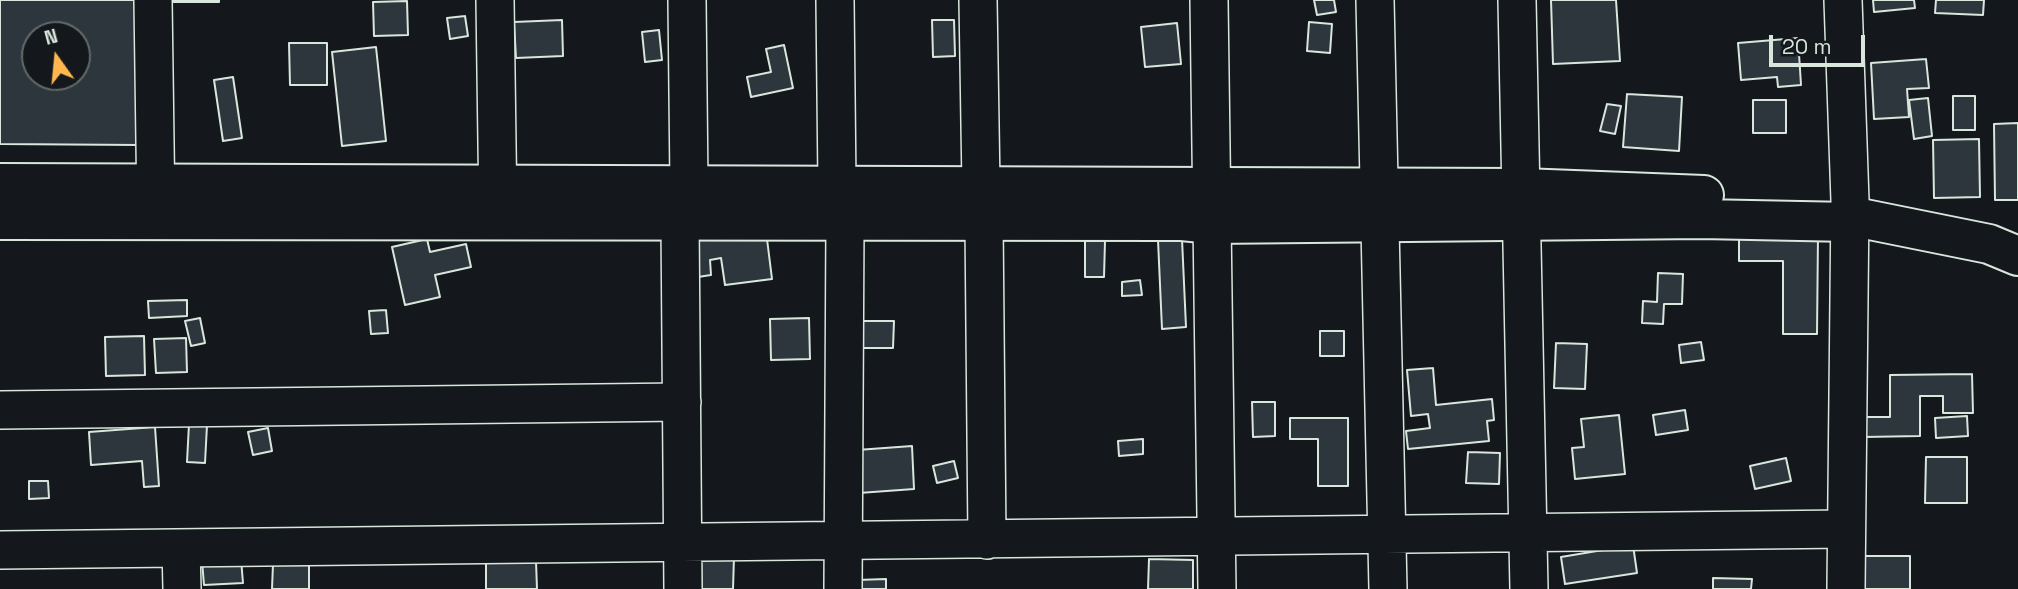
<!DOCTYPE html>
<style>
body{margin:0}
#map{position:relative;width:2018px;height:589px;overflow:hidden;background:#14181c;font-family:"Space Grotesk",sans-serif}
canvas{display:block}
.north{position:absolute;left:21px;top:21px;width:70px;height:70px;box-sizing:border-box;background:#14181c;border:2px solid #626a69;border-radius:50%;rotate:345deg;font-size:19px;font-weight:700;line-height:28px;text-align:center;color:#d8e6dc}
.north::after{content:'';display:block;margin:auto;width:24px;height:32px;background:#ffb74d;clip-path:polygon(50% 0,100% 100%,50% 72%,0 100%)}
.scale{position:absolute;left:1769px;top:35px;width:96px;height:32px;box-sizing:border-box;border:4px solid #d8e6dc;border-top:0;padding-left:9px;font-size:21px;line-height:24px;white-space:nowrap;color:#d8e6dc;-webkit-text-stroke:5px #14181c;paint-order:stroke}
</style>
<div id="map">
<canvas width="2018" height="589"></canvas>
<div class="north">N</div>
<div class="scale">20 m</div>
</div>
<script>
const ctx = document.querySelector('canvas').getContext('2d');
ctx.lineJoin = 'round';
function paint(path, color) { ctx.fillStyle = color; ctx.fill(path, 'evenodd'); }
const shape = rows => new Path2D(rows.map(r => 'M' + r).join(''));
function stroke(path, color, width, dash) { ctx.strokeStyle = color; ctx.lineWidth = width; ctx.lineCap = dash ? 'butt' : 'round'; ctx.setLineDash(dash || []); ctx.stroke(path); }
const building = shape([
 [0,0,141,0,139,145,0,144,0,0],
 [35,35,77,35,77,77,35,77,35,35],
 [163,0,219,0,219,2,163,2,163,0],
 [1314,0,1334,0,1336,12,1317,15,1314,0],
 [1551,0,1616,0,1620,61,1553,64,1551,0],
 [1873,0,1914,0,1915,8,1874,12,1873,0],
 [1936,0,1984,0,1983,15,1935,13,1936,0],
 [407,1,408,35,374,36,373,2,407,1],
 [465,16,468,36,450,39,447,18,465,16],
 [562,20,563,56,516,58,514,22,562,20],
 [932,20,954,20,955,56,933,57,932,20],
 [1309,22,1332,24,1330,53,1307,51,1309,22],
 [1177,23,1181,64,1145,67,1141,27,1177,23],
 [659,30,662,60,645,62,642,32,659,30],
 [1798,38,1801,85,1778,87,1777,77,1741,80,1738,43,1798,38],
 [289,43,327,43,327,85,290,85,289,43],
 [784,45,793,88,751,97,747,77,771,72,766,49,784,45],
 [376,47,386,141,342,146,332,52,376,47],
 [1926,59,1929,88,1907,89,1909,117,1874,119,1871,63,1926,59],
 [233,77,242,138,223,141,214,80,233,77],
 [1627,94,1682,97,1679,151,1623,147,1627,94],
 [1953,96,1975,96,1975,130,1953,130,1953,96],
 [1928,98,1932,136,1914,139,1909,100,1928,98],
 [1753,100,1786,100,1786,133,1753,133,1753,100],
 [1607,104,1621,106,1615,134,1600,131,1607,104],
 [2018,123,2018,200,1995,200,1994,124,2018,123],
 [1979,139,1980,197,1934,198,1933,140,1979,139],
 [766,231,772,279,725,285,721,258,710,260,711,275,698,277,694,241,766,231],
 [1739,235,1818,235,1817,334,1783,334,1783,261,1739,261,1739,235],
 [427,239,430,252,466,244,471,267,435,275,440,297,405,305,392,247,427,239],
 [1182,239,1186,327,1162,329,1158,240,1182,239],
 [1085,241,1105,241,1104,277,1085,277,1085,241],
 [1658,273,1683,274,1682,304,1664,304,1663,324,1642,323,1643,301,1657,302,1658,273],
 [1140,280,1142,295,1122,296,1122,282,1140,280],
 [187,300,187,316,149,318,148,301,187,300],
 [386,310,388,333,371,334,369,311,386,310],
 [200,318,205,343,191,346,185,321,200,318],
 [809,318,810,359,771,360,770,319,809,318],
 [860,321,894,321,893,348,860,348,860,321],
 [1320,331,1344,331,1344,356,1320,356,1320,331],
 [144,336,145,375,106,376,105,337,144,336],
 [186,338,187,372,156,373,154,339,186,338],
 [1701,342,1704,360,1681,363,1679,345,1701,342],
 [1556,343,1587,344,1585,389,1554,388,1556,343],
 [1433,368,1436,405,1492,399,1494,420,1487,421,1489,441,1408,449,1406,431,1430,428,1428,414,1411,416,1407,370,1433,368],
 [1972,374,1973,413,1943,413,1943,396,1920,396,1920,436,1864,437,1864,417,1890,417,1890,375,1972,374],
 [1252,402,1275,402,1275,436,1253,437,1252,402],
 [1685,410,1688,430,1656,435,1653,415,1685,410],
 [1619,415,1625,474,1575,479,1572,448,1584,447,1581,419,1619,415],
 [1967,416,1968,436,1936,438,1935,418,1967,416],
 [1290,418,1348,418,1348,486,1318,486,1318,439,1290,439,1290,418],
 [189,424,207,425,205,463,187,462,189,424],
 [155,427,159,486,144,487,142,461,91,465,89,432,155,427],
 [268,428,272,451,253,455,248,432,268,428],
 [1143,439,1143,454,1119,456,1118,441,1143,439],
 [912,446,914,489,859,493,857,450,912,446],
 [1468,452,1500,453,1499,484,1466,483,1468,452],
 [1926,457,1967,457,1967,503,1925,503,1926,457],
 [1786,458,1791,481,1755,489,1750,466,1786,458],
 [954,461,958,478,937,483,933,466,954,461],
 [29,481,48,481,49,498,29,499,29,481],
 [1633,545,1637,573,1565,584,1561,557,1633,545],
 [699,556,734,557,733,589,698,589,699,556],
 [1864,556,1910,556,1910,589,1864,589,1864,556],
 [241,559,243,583,204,585,202,561,241,559],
 [1149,559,1193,560,1193,589,1148,589,1149,559],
 [536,561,537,589,486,589,486,562,536,561],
 [273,564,309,564,309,589,272,589,273,564],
 [1713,578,1752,579,1751,589,1713,589,1713,578],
 [886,579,886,589,858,589,857,580,886,579]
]);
paint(building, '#2c363c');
stroke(building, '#d8e6dc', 2);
const minor = shape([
 [153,0,156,213],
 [495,0,498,215],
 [687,0,689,185],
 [835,0,837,185,845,223,843,589],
 [978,0,981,186],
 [1209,0,1217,589],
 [1375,0,1388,589],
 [1517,0,1529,589],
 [1843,0,1850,201,1846,589],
 [680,221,683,589],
 [984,222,987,540],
 [0,410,682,402],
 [181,548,182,589],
 [0,550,1846,529]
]);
const major = shape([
 [0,183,1522,188,1704,195],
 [0,220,1182,221,1212,224,1701,219,1850,222,1860,218,1989,244,2018,256]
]);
stroke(minor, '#d8e6dc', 40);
stroke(major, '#d8e6dc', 42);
stroke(minor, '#14181c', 37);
stroke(major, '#14181c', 38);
</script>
